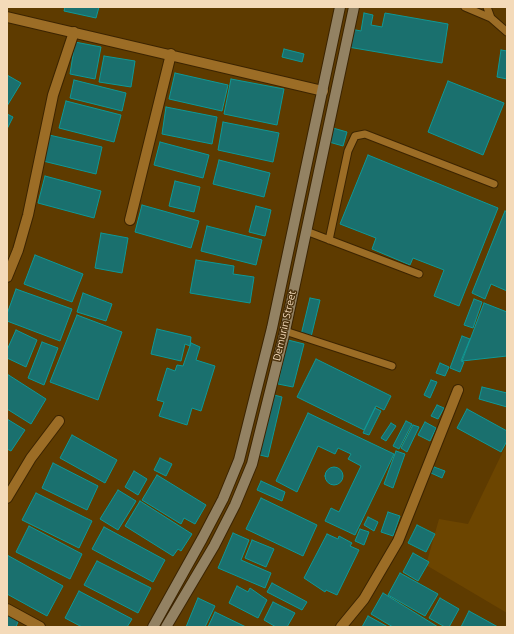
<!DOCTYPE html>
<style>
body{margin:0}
#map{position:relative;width:514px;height:634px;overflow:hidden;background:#5e3b00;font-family:"Open Sans",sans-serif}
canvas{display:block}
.frame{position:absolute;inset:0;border:8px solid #f4dab9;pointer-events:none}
</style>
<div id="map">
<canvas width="514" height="634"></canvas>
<div class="frame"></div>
</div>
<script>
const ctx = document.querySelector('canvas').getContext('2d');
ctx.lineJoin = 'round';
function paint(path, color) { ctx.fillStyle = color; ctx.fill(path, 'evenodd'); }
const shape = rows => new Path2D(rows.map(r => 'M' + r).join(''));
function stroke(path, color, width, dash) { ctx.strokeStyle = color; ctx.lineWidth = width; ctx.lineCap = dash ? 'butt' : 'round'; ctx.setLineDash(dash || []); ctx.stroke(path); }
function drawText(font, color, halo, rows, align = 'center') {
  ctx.font = font + ' "Open Sans",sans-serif'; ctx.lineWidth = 3; ctx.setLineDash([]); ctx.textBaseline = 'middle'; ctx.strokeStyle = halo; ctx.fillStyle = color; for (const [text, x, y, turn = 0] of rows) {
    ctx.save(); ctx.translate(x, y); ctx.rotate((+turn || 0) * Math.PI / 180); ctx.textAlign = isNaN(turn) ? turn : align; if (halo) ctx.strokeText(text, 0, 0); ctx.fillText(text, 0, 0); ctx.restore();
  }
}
paint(shape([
 [507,443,507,613,426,565,439,519,468,524]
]), '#6c4500');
const building = shape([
 [65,7,99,7,96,18,64,11,65,7],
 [364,13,373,15,371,25,382,27,385,13,448,24,442,63,348,47,351,29,361,31,364,13],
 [75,42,101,47,95,79,70,74,75,42],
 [284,49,304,54,302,62,282,57,284,49],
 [501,50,507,51,507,79,497,77,501,50],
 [104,56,135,61,131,87,99,82,104,56],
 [175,73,228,85,222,111,169,99,175,73],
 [7,75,21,83,7,106,7,75],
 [231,79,284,89,277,125,224,114,231,79],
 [74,80,126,93,122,111,70,98,74,80],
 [448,81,504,103,483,155,428,132,448,81],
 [66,101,121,115,114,142,59,128,66,101],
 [166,107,217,117,212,144,162,134,166,107],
 [7,114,13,117,7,129,7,114],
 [223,122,279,133,273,162,218,150,223,122],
 [333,128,347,132,343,146,329,142,333,128],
 [49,135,102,147,96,174,43,161,49,135],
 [160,142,209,155,203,178,154,165,160,142],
 [368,155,498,208,459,306,434,296,444,270,413,258,410,265,372,249,376,238,340,224,368,155],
 [219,160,270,173,264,197,213,184,219,160],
 [45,176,101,191,94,218,38,203,45,176],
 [175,181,200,187,194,212,169,206,175,181],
 [142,205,199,221,191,248,135,232,142,205],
 [256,206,271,210,265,236,249,232,256,206],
 [505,211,507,212,507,291,491,284,485,299,472,293,505,211],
 [207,226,262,240,256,265,201,251,207,226],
 [101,233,128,238,122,273,95,268,101,233],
 [35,255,83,274,72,302,24,284,35,255],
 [196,260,234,266,233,274,254,277,250,303,190,293,196,260],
 [16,289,72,309,60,341,7,321,7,314,16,289],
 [83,293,112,304,106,321,77,312,83,293],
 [310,298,320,300,311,337,301,335,310,298],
 [474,299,482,302,473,328,464,325,474,299],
 [484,303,507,312,507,356,462,361,484,303],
 [77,315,122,332,98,400,50,382,77,315],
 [157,329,191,337,190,346,185,344,181,361,151,354,157,329],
 [16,330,37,340,26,367,7,358,7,350,16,330],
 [462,336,470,339,461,361,464,362,460,372,450,368,462,336],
 [288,340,304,344,293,387,278,384,288,340],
 [42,342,58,348,44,385,28,378,42,342],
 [191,343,200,347,196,360,215,366,201,411,192,408,187,425,159,416,164,402,157,400,167,368,175,371,177,365,183,366,191,343],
 [316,359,391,396,384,410,376,406,364,430,297,397,316,359],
 [440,363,449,367,445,376,436,373,440,363],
 [7,374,46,399,31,424,7,409,7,374],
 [431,380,437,382,430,398,424,395,431,380],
 [482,387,507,393,507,407,479,399,482,387],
 [270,394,282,397,268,457,256,454,270,394],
 [437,405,444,408,438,419,431,416,437,405],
 [375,408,381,411,369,435,363,433,375,408],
 [467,409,507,431,507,441,501,452,457,428,467,409],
 [308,413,394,454,355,535,325,521,331,508,339,512,361,466,348,459,351,454,338,448,335,454,318,446,297,492,276,481,308,413],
 [7,419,25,430,11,451,7,449,7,419],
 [406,421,412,424,399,449,393,446,406,421],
 [425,422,436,428,430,441,418,435,425,422],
 [391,423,396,426,386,441,381,438,391,423],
 [413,425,419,427,407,452,401,448,413,425],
 [72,435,117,460,105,483,60,458,72,435],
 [396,451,405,454,393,488,384,484,396,451],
 [160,458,172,464,166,476,154,470,160,458],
 [53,463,98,486,87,510,42,488,53,463],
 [434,467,445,471,442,478,431,473,434,467],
 '325 476a9 9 0 1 1 18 0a9 9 0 1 1-18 0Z',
 [134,471,147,479,138,495,125,487,134,471],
 [157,475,206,505,195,524,184,518,181,524,142,500,157,475],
 [261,481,285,492,282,501,257,490,261,481],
 [118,490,136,501,118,530,100,519,118,490],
 [36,493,92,521,79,548,22,520,36,493],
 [261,498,317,525,303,556,246,529,261,498],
 [140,501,192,534,181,551,178,549,173,556,125,526,140,501],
 [388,512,400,516,393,536,381,532,388,512],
 [368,517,378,522,374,531,364,525,368,517],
 [417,525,435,534,426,552,408,543,417,525],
 [29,526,82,554,70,579,16,552,29,526],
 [104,527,165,560,153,582,92,549,104,527],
 [360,529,369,532,364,545,355,541,360,529],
 [233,533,249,540,241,560,271,573,265,588,218,568,233,533],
 [327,534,338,539,339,536,352,543,350,546,359,550,337,595,326,590,325,592,304,578,327,534],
 [252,540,274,549,266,567,245,558,252,540],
 [413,553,429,562,418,581,403,572,413,553],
 [7,555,63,586,47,616,7,594,7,555],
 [97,561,151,588,138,613,84,585,97,561],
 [400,573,438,594,425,616,388,595,400,573],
 [272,583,307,602,302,610,267,592,272,583],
 [237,586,248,592,250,588,267,600,258,618,229,603,237,586],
 [79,591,132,619,127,627,82,627,65,618,79,591],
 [383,593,438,627,393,627,371,614,383,593],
 [198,598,215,606,205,627,186,627,198,598],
 [440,598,459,609,449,627,445,627,429,618,440,598],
 [273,602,295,613,287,627,276,627,264,620,273,602],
 [469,611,498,627,461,627,469,611],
 [215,612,246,627,208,627,215,612],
 [7,614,19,619,16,627,7,627,7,614],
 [368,616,388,627,362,627,368,616]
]);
paint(building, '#1a706e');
stroke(building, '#0d9997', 1);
const lane = shape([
 [465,7,491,18],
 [487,7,491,18,507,32],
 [306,231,419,274],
 [329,240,348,151,355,136,365,134,494,184],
 [285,331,392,366]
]);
const street = shape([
 [7,17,323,91],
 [130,220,171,54],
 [7,277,18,250,28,215,53,95,74,32],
 [7,498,31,458,59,421],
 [7,609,40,627],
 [341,627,364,599,398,541,458,390]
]);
const secondary = shape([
 [153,627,202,539,223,499,239,460,272,328,340,7],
 [166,627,214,546,235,505,252,464,285,331,354,7]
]);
stroke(lane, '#3c2400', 9);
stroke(street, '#3c2400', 12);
stroke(secondary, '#3c2400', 12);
stroke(lane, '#9c6d26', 7);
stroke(street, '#9c6d26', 10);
stroke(secondary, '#938263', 10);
drawText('10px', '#f4dab9', '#4c330e', [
 ["Demurin Street",285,326,-77]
]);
</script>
